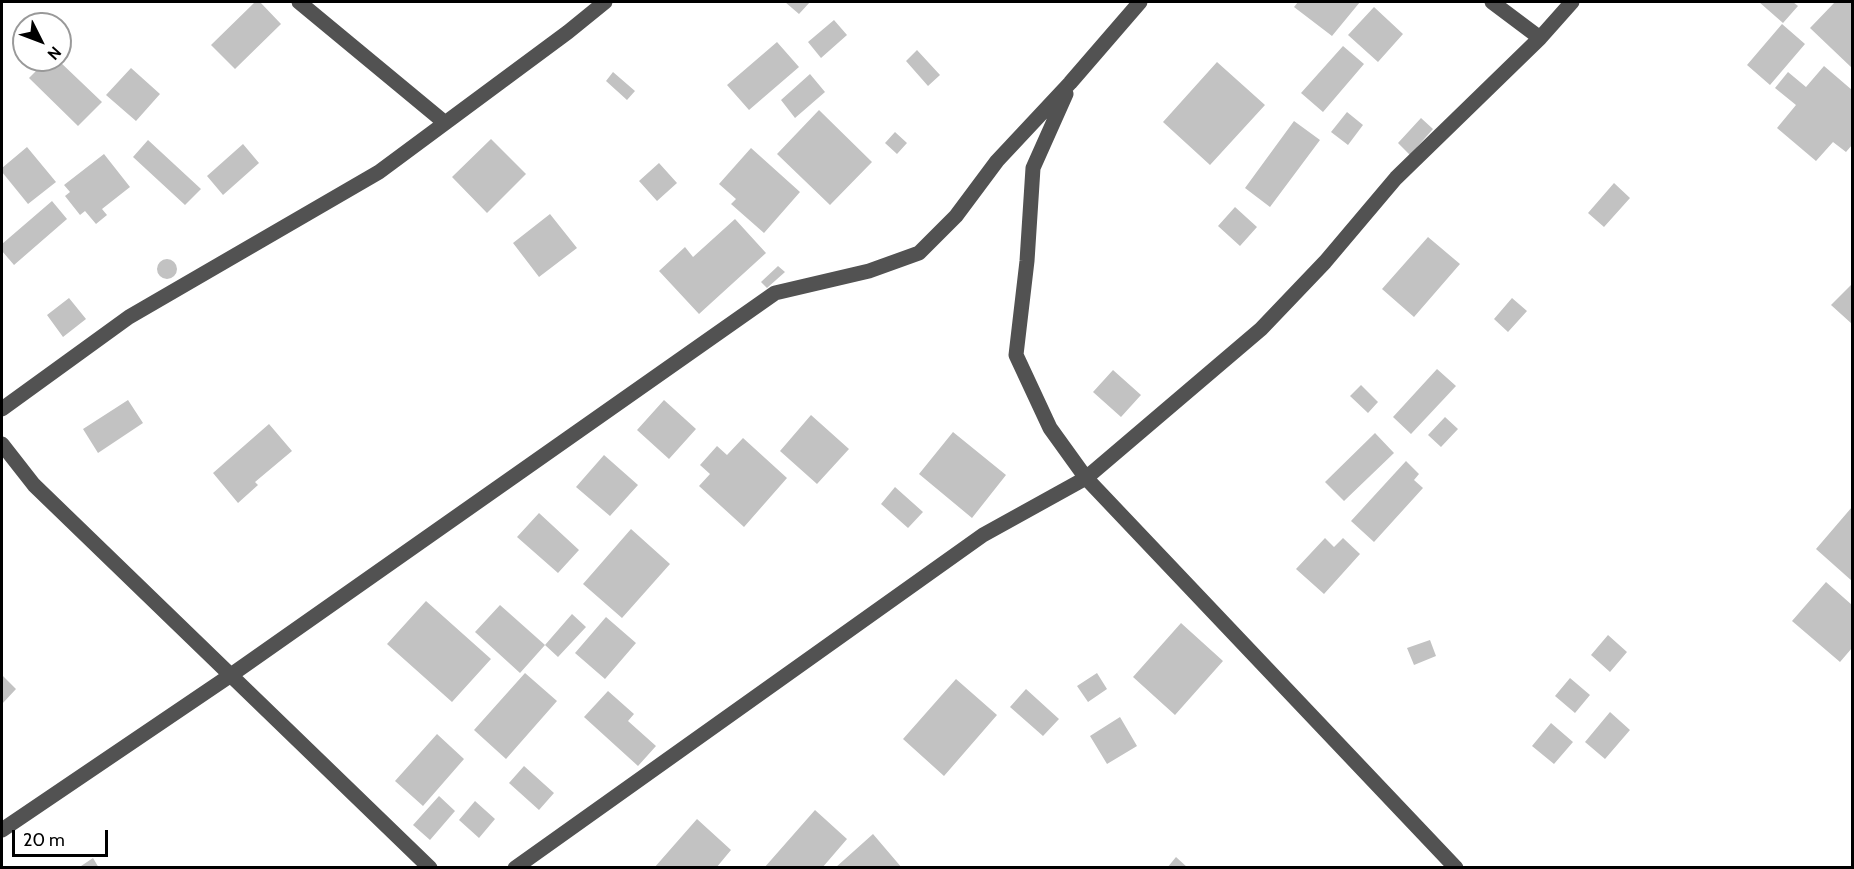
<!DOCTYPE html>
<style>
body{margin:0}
#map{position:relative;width:1854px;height:869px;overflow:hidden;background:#fff;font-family:Cabin,sans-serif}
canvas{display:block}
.frame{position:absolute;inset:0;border:3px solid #000;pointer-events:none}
.north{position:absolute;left:12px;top:12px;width:60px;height:60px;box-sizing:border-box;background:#fff;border:2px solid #999;border-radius:50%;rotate:132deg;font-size:16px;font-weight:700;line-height:24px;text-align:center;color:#000}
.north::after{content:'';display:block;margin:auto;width:21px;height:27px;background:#000;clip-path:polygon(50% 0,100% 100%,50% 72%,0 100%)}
.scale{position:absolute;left:12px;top:830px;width:96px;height:27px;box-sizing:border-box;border:3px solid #000;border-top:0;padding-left:8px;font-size:18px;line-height:21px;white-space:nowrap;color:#000;-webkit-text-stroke:4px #fff;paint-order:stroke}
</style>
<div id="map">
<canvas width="1854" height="869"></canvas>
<div class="frame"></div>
<div class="north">N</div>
<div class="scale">20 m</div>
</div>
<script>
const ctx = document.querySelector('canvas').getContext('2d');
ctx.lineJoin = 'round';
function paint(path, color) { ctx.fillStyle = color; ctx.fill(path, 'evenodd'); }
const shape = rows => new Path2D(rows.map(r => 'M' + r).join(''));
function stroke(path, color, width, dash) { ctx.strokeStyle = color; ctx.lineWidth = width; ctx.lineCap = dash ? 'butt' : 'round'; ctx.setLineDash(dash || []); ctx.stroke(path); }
paint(shape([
 [255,2,260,2,281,24,235,69,211,45],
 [785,2,810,2,799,14],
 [1298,2,1360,2,1332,36,1294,7],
 [1759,2,1793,2,1798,6,1783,23],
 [1835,2,1852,2,1852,68,1810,28],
 [1374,7,1403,34,1378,62,1348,35],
 [834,20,847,35,821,58,808,42],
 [1782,24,1805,44,1770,85,1747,65],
 [777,42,799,67,749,110,727,85],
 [1343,46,1364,64,1323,112,1301,93],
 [917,50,940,75,928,86,906,61],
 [47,60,58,60,102,102,78,126,29,78],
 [1217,62,1265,105,1210,165,1163,122],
 [1824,66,1852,90,1852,145,1846,152,1833,142,1816,161,1777,128,1796,105,1775,88,1788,72,1806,87],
 [131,68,160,94,136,121,106,95],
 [613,72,635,91,627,100,606,81],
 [810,74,825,92,795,118,781,100],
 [819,110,872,162,830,205,777,154],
 [1347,112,1363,125,1348,145,1331,132],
 [1421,118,1433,129,1410,155,1398,143],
 [1294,121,1320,140,1270,207,1245,188],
 [895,132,907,143,897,154,885,143],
 [491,139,526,174,487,213,452,177],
 [148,140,201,189,185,205,133,157],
 [243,144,259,163,223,195,207,176],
 [27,147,56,182,28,204,2,172,2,168],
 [751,148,800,192,764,233,731,204,736,199,719,184],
 [104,154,130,187,102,209,107,215,96,224,85,211,80,215,65,196,70,192,64,185],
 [659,163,677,183,657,201,639,181],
 [1614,183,1630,198,1604,227,1588,213],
 [52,201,67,219,14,265,2,251,2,244],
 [1235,207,1257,227,1240,246,1218,226],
 [550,214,577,248,539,277,513,243],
 [735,219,766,253,699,314,659,271,685,247,693,257],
 [1428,237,1460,264,1414,317,1382,289],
 '157 269a10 10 0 1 1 20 0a10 10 0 1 1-20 0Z',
 [778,266,785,272,767,288,761,282],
 [1852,284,1852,324,1831,305],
 [69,298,86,319,63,337,47,315],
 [1512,298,1527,311,1508,332,1494,319],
 [1437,369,1456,386,1411,434,1393,417],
 [1113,370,1141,395,1121,417,1093,392],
 [1361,385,1378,402,1368,413,1350,396],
 [128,400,143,423,98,453,83,429],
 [664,400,696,429,669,459,637,430],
 [811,415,849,449,817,484,780,451],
 [1445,417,1458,429,1441,447,1428,435],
 [269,424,292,451,255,482,258,485,238,503,213,473],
 [953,432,1006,475,972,518,919,474],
 [1375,433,1394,453,1344,501,1325,482],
 [743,438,787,478,744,527,699,486,710,474,700,465,717,446,727,455],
 [604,455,638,485,610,516,576,487],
 [1406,461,1419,474,1414,480,1423,488,1374,542,1351,521],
 [895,487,923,512,908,528,881,504],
 [1852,507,1852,581,1816,549],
 [539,513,579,550,558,573,517,537],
 [631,529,670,564,622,618,583,584],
 [1325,538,1334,547,1343,538,1360,554,1324,594,1296,569],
 [1826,582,1852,605,1852,648,1840,662,1792,621],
 [426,601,491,659,452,702,387,644],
 [500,605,545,645,520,673,475,632],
 [572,614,586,627,558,657,545,645],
 [606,617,636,643,605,679,575,653],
 [1181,623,1223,661,1175,715,1133,677],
 [1608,635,1627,652,1610,672,1591,655],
 [1430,640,1436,656,1414,665,1407,648],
 [525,673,557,701,506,759,474,730],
 [1097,673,1107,689,1088,702,1077,686],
 [2,675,16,689,2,704],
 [1570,678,1590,695,1575,713,1555,696],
 [956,679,997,715,944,776,903,739],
 [1026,689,1059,719,1043,736,1010,707],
 [608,691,634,714,628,721,656,746,638,766,584,717],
 [1610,712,1630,730,1605,759,1585,742],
 [1120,717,1137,746,1107,764,1090,736],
 [1551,723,1573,742,1554,764,1532,746],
 [437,734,464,759,423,806,395,781],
 [524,766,554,793,539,810,509,783],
 [439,796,455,811,430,840,413,825],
 [475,801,495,819,479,838,459,820],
 [815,810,847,839,822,868,764,868],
 [697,819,731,850,716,868,654,868],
 [873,834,902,868,835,868],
 [1176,857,1188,868,1167,868],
 [93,858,99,868,78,868]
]), '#c2c2c2');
stroke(shape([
 [299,2,444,122],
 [1492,2,1540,38],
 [1066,94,1033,168,1027,261,1016,355,1050,428,1086,478,1456,868],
 [2,409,129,317,379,172,568,32,605,2],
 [2,444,34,485,430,868],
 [2,830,231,675,775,293,869,271,919,253,956,216,997,161,1070,83,1140,2],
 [515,868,983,535,1086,478,1261,329,1325,262,1396,178,1540,38,1572,2]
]), '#525252', 15);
</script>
